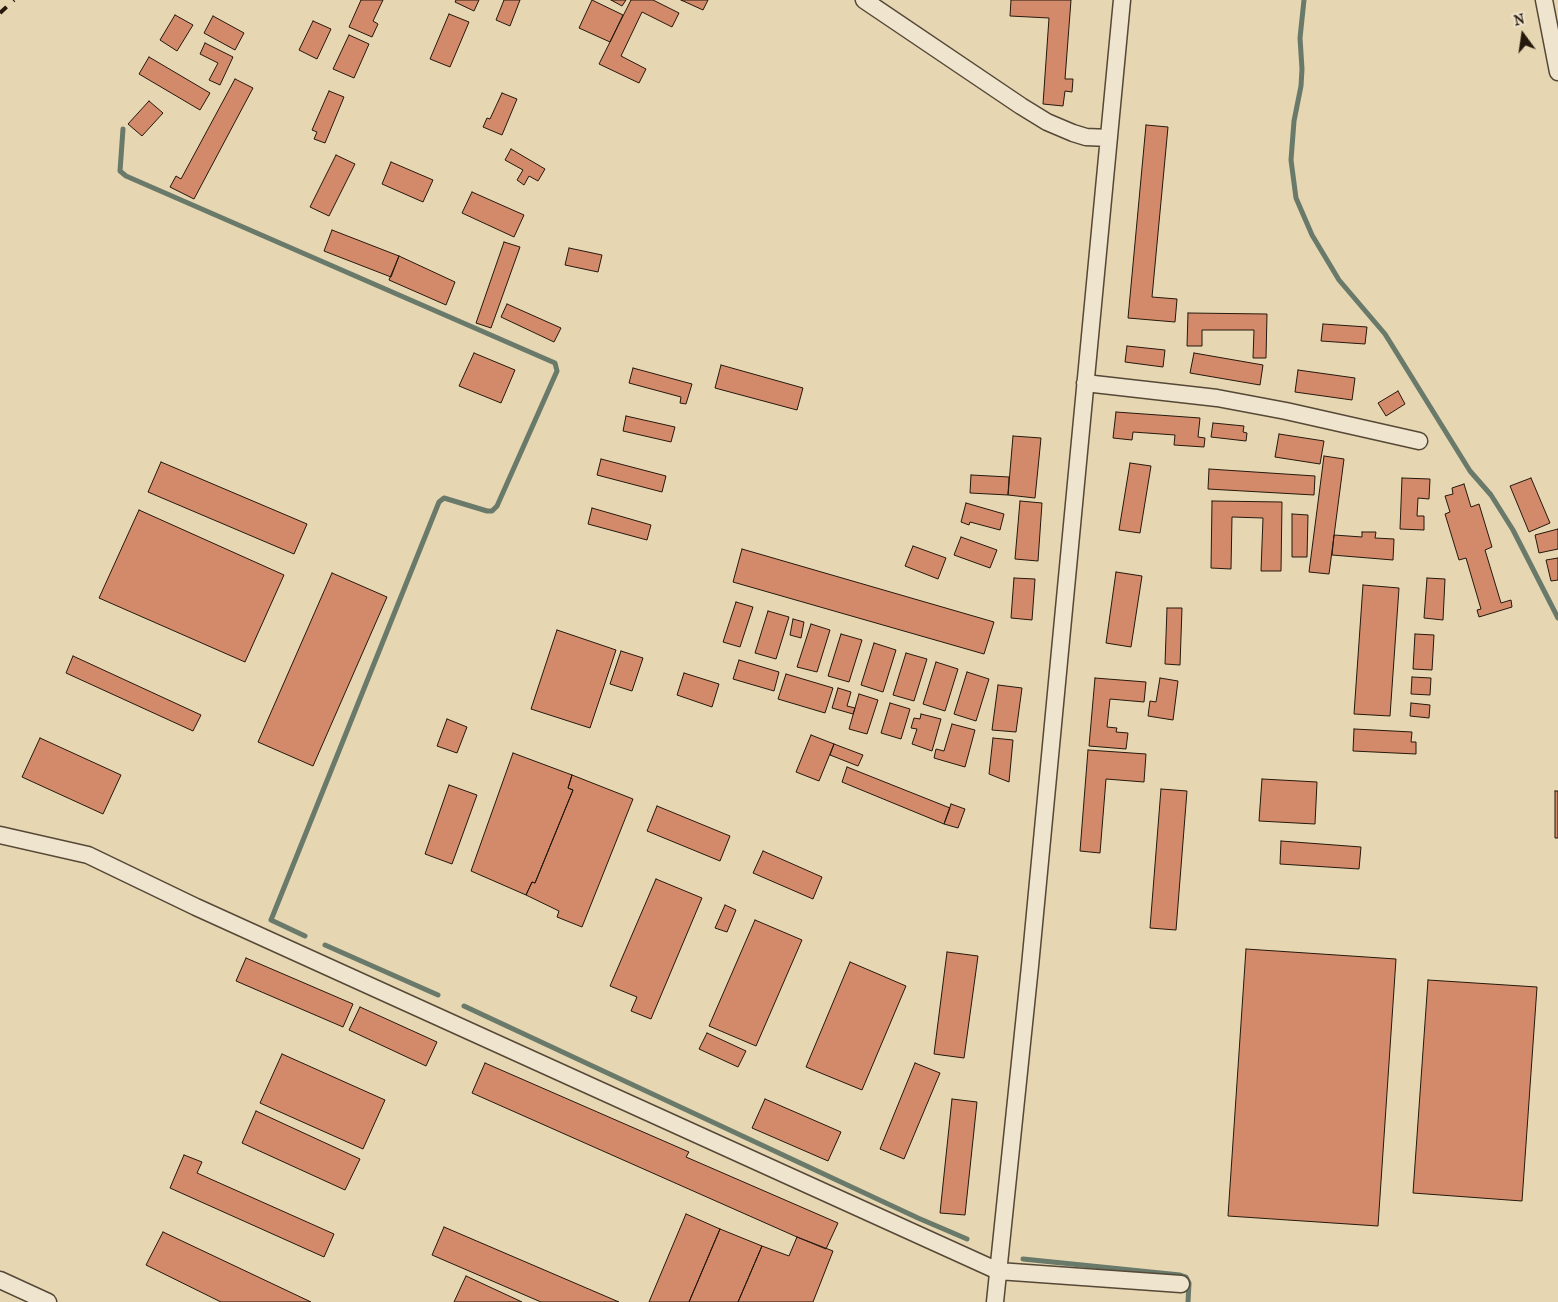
<!DOCTYPE html>
<style>
body{margin:0}
#map{position:relative;width:1558px;height:1302px;overflow:hidden;background:#e6d6b2;font-family:"IM FELL French Canon",serif}
canvas{display:block}
.north{position:absolute;left:1498px;top:10px;width:50px;height:50px;-webkit-text-stroke:4px #efe4cd;paint-order:stroke;rotate:346deg;font-size:14px;font-weight:700;line-height:20px;text-align:center;color:#25180c}
.north::after{content:'';display:block;margin:auto;width:18px;height:22px;background:#25180c;clip-path:polygon(50% 0,100% 100%,50% 72%,0 100%)}
</style>
<div id="map">
<canvas width="1558" height="1302"></canvas>
<div class="north">N</div>
</div>
<script>
const ctx = document.querySelector('canvas').getContext('2d');
ctx.lineJoin = 'round';
const shape = rows => new Path2D(rows.map(r => 'M' + r).join(''));
function stroke(path, color, width, dash) { ctx.strokeStyle = color; ctx.lineWidth = width; ctx.lineCap = dash ? 'butt' : 'round'; ctx.setLineDash(dash || []); ctx.stroke(path); }
function paint(path, color) { ctx.fillStyle = color; ctx.fill(path, 'evenodd'); }
stroke(shape([
 [1304,0,1300,38,1302,69,1301,86,1294,121,1291,160,1296,198,1312,235,1339,280,1385,334,1470,471,1491,495,1513,530,1558,618],
 [123,129,120,171,126,176,555,363,557,371,497,506,492,511,487,511,444,498,439,502,271,920,305,936],
 [325,945,438,995],
 [464,1006,918,1218,967,1239],
 [1023,1259,1180,1275,1186,1277,1189,1283,1188,1302]
]), '#69796a', 5);
const building = shape([
 [361,0,383,0,373,21,378,24,372,37,349,27,361,0],
 [456,0,479,0,474,11,455,2,456,0],
 [504,0,520,0,510,26,496,20,504,0],
 [592,0,623,15,610,42,579,28,592,0],
 [611,0,626,0,622,6,611,0],
 [631,0,653,0,679,13,672,27,642,12,621,56,646,69,639,83,599,64,631,0],
 [681,0,708,0,703,10,681,0],
 [1011,0,1071,0,1065,79,1073,79,1072,92,1065,91,1063,106,1043,104,1049,18,1010,16,1011,0],
 [449,14,469,22,450,67,430,59,449,14],
 [175,15,193,25,177,51,160,40,175,15],
 [213,16,244,33,235,50,204,33,213,16],
 [313,21,331,29,317,59,299,50,313,21],
 [349,35,369,44,354,78,333,69,349,35],
 [205,43,233,57,220,85,209,80,218,63,200,54,205,43],
 [149,57,210,93,200,110,139,74,149,57],
 [235,79,253,88,194,199,170,187,176,176,181,179,235,79],
 [329,91,344,97,325,143,314,139,317,132,312,130,329,91],
 [502,93,517,99,502,135,483,127,487,118,490,119,502,93],
 [149,101,163,113,142,136,128,124,149,101],
 [1146,125,1168,127,1152,297,1177,299,1175,322,1128,318,1146,125],
 [511,149,545,169,538,181,529,176,524,185,517,180,523,170,505,160,511,149],
 [336,155,355,164,329,216,310,207,336,155],
 [391,162,433,180,423,202,382,184,391,162],
 [472,192,524,215,514,237,462,213,472,192],
 [332,230,399,256,391,277,324,251,332,230],
 [504,242,520,247,491,328,476,323,504,242],
 [569,248,602,255,598,272,565,265,569,248],
 [399,256,455,282,446,305,389,280,399,256],
 [507,304,561,328,554,342,501,317,507,304],
 [1188,313,1267,314,1266,358,1253,358,1254,330,1202,330,1202,346,1187,346,1188,313],
 [1323,324,1367,327,1365,344,1321,341,1323,324],
 [1127,346,1165,350,1163,367,1125,362,1127,346],
 [474,353,515,370,501,403,459,386,474,353],
 [1194,353,1263,365,1260,385,1190,373,1194,353],
 [721,365,803,388,797,410,715,388,721,365],
 [633,368,692,384,686,404,680,403,681,397,629,383,633,368],
 [1298,370,1355,378,1352,400,1295,392,1298,370],
 [1398,391,1405,404,1386,416,1378,403,1398,391],
 [1116,412,1200,418,1198,437,1205,438,1204,447,1174,445,1175,435,1133,432,1132,440,1113,438,1116,412],
 [626,416,675,427,671,442,623,431,626,416],
 [1213,423,1244,426,1243,432,1247,433,1246,441,1211,437,1213,423],
 [1279,434,1324,441,1320,464,1275,457,1279,434],
 [1013,436,1041,438,1035,498,1008,495,1013,436],
 [1324,456,1344,459,1329,574,1309,572,1324,456],
 [601,459,666,476,662,492,597,475,601,459],
 [161,462,307,524,294,554,148,492,161,462],
 [1130,463,1151,466,1140,533,1119,530,1130,463],
 [1209,469,1315,476,1314,495,1208,489,1209,469],
 [971,475,1009,477,1008,495,970,493,971,475],
 [1402,478,1430,479,1429,499,1418,498,1417,516,1424,516,1424,530,1400,529,1402,478],
 [1531,478,1550,523,1529,532,1510,486,1531,478],
 [1464,484,1471,507,1479,504,1492,547,1485,550,1501,603,1511,600,1512,607,1479,617,1477,610,1481,609,1466,558,1459,560,1445,514,1450,512,1445,496,1453,494,1452,488,1464,484],
 [1020,501,1042,503,1038,561,1015,559,1020,501],
 [1212,501,1282,502,1281,571,1261,571,1263,518,1232,517,1231,569,1211,568,1212,501],
 [966,503,1004,514,1000,530,970,522,969,525,961,522,966,503],
 [592,508,651,525,647,540,588,524,592,508],
 [139,510,284,575,245,662,99,598,139,510],
 [1292,514,1308,515,1307,557,1292,557,1292,514],
 [1558,529,1558,549,1539,553,1535,535,1558,529],
 [1362,532,1376,532,1375,538,1394,539,1393,560,1332,555,1334,535,1362,537,1362,532],
 [961,537,997,550,990,568,954,555,961,537],
 [913,546,946,558,938,579,905,566,913,546],
 [742,549,994,622,984,654,733,582,742,549],
 [1558,558,1558,580,1551,581,1546,560,1558,558],
 [1116,572,1142,576,1131,647,1106,643,1116,572],
 [332,573,387,597,313,766,258,742,332,573],
 [1014,578,1035,579,1032,620,1011,618,1014,578],
 [1427,578,1445,579,1443,620,1424,618,1427,578],
 [1363,585,1399,588,1390,716,1354,714,1363,585],
 [736,602,753,607,740,647,723,642,736,602],
 [1167,608,1182,608,1180,665,1165,664,1167,608],
 [768,611,789,617,776,659,755,653,768,611],
 [793,619,804,622,801,638,790,635,793,619],
 [811,624,830,630,817,672,797,667,811,624],
 [557,630,616,650,590,728,531,709,557,630],
 [841,634,862,640,849,682,828,676,841,634],
 [1415,634,1434,635,1432,670,1413,669,1415,634],
 [874,643,896,650,883,692,861,685,874,643],
 [621,651,643,658,632,691,610,684,621,651],
 [906,653,927,659,914,701,893,695,906,653],
 [73,656,201,715,193,731,66,673,73,656],
 [739,660,779,672,774,691,733,679,739,660],
 [936,662,958,669,945,711,923,704,936,662],
 [967,672,989,679,976,721,954,714,967,672],
 [684,673,719,684,712,707,677,695,684,673],
 [786,674,833,688,825,713,778,699,786,674],
 [1412,677,1431,678,1430,695,1411,694,1412,677],
 [1095,678,1146,682,1144,702,1110,699,1107,727,1117,728,1116,732,1128,733,1126,749,1089,746,1095,678],
 [1160,678,1178,681,1173,720,1148,716,1150,701,1156,702,1160,678],
 [998,685,1022,688,1016,732,992,730,998,685],
 [838,688,851,692,847,706,855,708,853,714,832,708,838,688],
 [859,694,878,700,867,734,849,729,859,694],
 [890,703,910,709,901,739,881,733,890,703],
 [1411,703,1430,705,1429,718,1410,716,1411,703],
 [921,714,941,719,932,751,912,744,917,729,911,728,914,718,920,719,921,714],
 [447,719,467,727,457,753,437,746,447,719],
 [952,724,975,730,965,767,934,758,936,749,944,751,952,724],
 [1354,729,1412,732,1411,742,1416,742,1416,754,1353,751,1354,729],
 [811,735,834,744,819,781,796,772,811,735],
 [40,738,121,775,103,814,22,777,40,738],
 [993,738,1013,740,1009,782,989,774,993,738],
 [834,744,863,755,858,766,830,755,834,744],
 [1088,750,1146,754,1144,782,1106,779,1100,853,1080,851,1088,750],
 [513,753,572,775,568,788,573,790,535,883,532,882,526,895,471,871,513,753],
 [847,767,950,808,944,824,842,782,847,767],
 [572,775,633,799,582,927,557,917,559,911,526,895,532,882,535,883,573,790,568,788,572,775],
 [1262,779,1317,782,1315,824,1259,821,1262,779],
 [449,785,477,795,452,864,425,854,449,785],
 [1161,789,1187,791,1176,930,1150,928,1161,789],
 [1555,791,1558,791,1558,838,1555,838,1555,791],
 [951,804,965,809,958,828,944,824,951,804],
 [657,806,730,836,720,861,647,831,657,806],
 [1281,841,1361,847,1359,869,1280,864,1281,841],
 [763,851,822,877,813,899,753,873,763,851],
 [656,879,702,898,651,1019,631,1011,637,997,610,986,656,879],
 [725,905,736,910,727,932,715,928,725,905],
 [755,920,802,940,756,1046,709,1026,755,920],
 [1246,949,1396,959,1378,1226,1228,1216,1246,949],
 [947,952,978,956,964,1058,934,1054,947,952],
 [246,958,353,1004,343,1027,236,981,246,958],
 [850,962,906,986,862,1090,806,1067,850,962],
 [1428,980,1537,987,1522,1201,1413,1193,1428,980],
 [360,1007,437,1042,426,1066,349,1030,360,1007],
 [707,1033,746,1051,738,1067,699,1049,707,1033],
 [282,1054,385,1100,363,1149,260,1103,282,1054],
 [485,1063,689,1152,686,1157,838,1223,826,1249,797,1237,472,1093,485,1063],
 [915,1063,940,1073,904,1159,880,1149,915,1063],
 [765,1099,841,1132,828,1161,752,1128,765,1099],
 [952,1099,977,1102,965,1215,940,1213,952,1099],
 [256,1111,360,1159,345,1190,242,1143,256,1111],
 [184,1155,202,1162,197,1173,334,1234,324,1257,170,1188,184,1155],
 [686,1214,720,1229,689,1302,649,1302,686,1214],
 [444,1227,619,1302,541,1302,432,1255,444,1227],
 [720,1229,762,1246,738,1302,689,1302,720,1229],
 [163,1232,311,1302,221,1302,146,1265,163,1232],
 [797,1237,833,1251,813,1302,738,1302,762,1246,789,1256,797,1237],
 [466,1276,522,1302,454,1302,466,1276]
]);
paint(building, '#d38a6a');
stroke(building, '#25180c', 1);
const minor = shape([
 [864,0,1021,106,1047,122,1073,133,1086,137,1109,138],
 [1544,0,1558,72],
 [1085,383,1217,398,1286,411,1419,441],
 [0,835,88,855,196,907,998,1271,1181,1284],
 [0,1280,48,1302],
 [995,1302,1030,966,1122,0]
]);
stroke(minor, '#554836', 19);
stroke(minor, '#efe4cd', 16);
stroke(shape([
 [0,13,14,0]
]), '#25180c', 4, [9, 9]);
</script>
